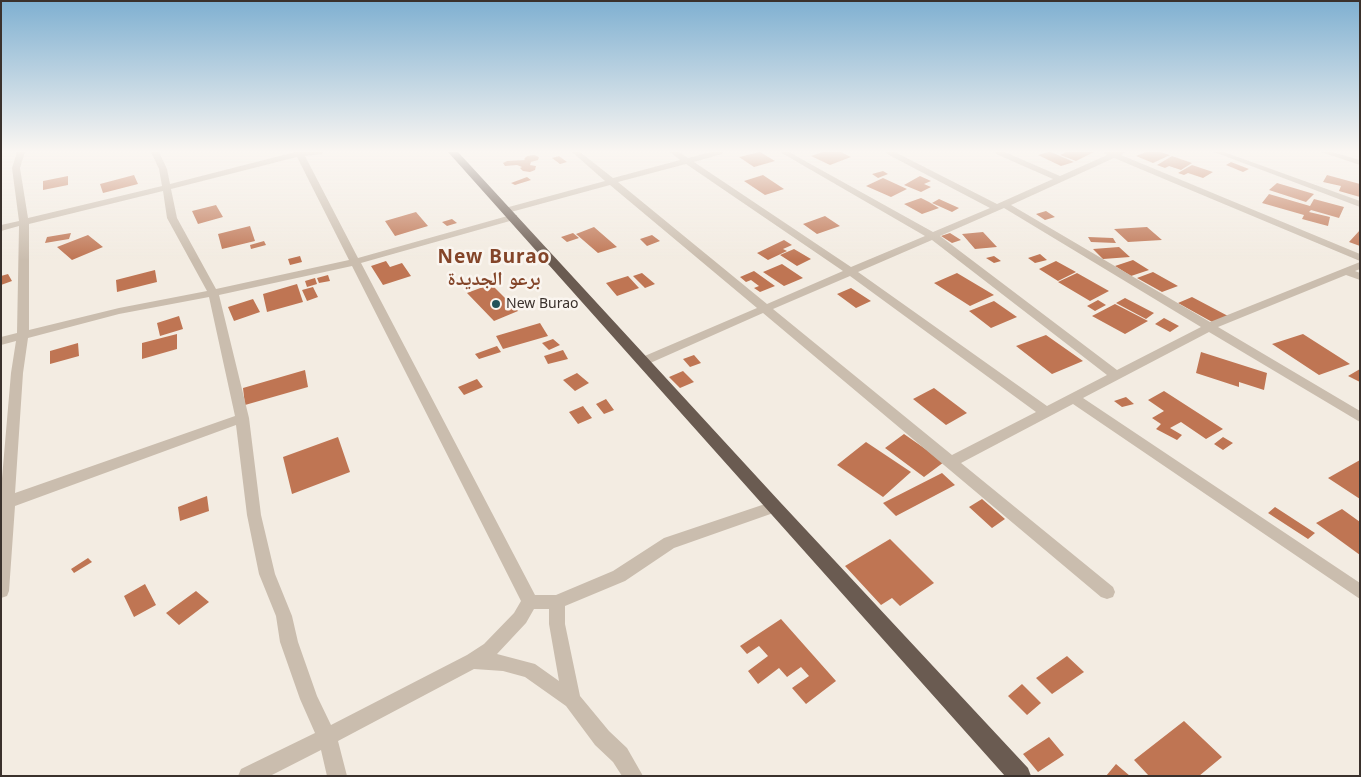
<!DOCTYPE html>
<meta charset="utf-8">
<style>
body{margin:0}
#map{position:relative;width:1361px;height:777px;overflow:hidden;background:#f3ece2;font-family:"Noto Sans",sans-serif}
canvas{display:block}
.frame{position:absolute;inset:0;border:2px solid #3a312c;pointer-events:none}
</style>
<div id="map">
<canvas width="1361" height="777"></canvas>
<div class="frame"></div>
</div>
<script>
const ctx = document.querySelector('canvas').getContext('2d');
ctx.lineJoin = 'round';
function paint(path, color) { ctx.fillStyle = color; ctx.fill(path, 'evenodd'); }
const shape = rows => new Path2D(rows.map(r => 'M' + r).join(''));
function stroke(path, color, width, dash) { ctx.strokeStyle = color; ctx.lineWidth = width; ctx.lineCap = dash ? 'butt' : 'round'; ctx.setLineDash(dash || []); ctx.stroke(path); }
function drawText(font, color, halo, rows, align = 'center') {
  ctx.font = font + ' "Noto Sans","Noto Naskh Arabic",sans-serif'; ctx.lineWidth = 5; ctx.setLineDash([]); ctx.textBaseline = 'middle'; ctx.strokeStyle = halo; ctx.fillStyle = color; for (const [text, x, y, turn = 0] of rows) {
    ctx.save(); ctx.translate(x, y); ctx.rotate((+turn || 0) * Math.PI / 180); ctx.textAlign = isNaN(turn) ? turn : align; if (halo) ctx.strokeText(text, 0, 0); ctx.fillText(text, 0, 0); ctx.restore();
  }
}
paint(shape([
 [760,152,775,161,754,167,739,157],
 [823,152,841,152,851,157,830,165,811,156],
 [1048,152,1051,152,1074,162,1061,166,1038,155],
 [1066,152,1094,152,1076,161,1060,155],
 [1146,152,1160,152,1170,155,1153,163,1136,156],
 [534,155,539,157,538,160,531,162,530,165,536,166,535,170,530,172,523,171,520,168,522,167,517,165,505,166,503,163,507,161,525,160,524,159,527,156],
 [559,156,567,162,560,164,552,158],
 [1172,156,1192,163,1181,170,1169,166,1165,168,1157,165],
 [1231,162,1249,169,1243,172,1226,165],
 [1192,165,1213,172,1203,178,1188,173,1184,175,1178,173],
 [883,171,888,174,878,178,872,174],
 [134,175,138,184,103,193,100,184],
 [763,175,784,189,765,195,744,181],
 [1327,175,1360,184,1360,197,1339,191,1341,186,1323,182],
 [68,176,68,185,43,190,43,181],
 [920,176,931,181,924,184,931,187,921,192,904,185],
 [527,177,531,180,515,185,511,183],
 [883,178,907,189,891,197,866,186],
 [1277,183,1314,194,1306,202,1269,190],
 [1269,194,1310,206,1314,199,1344,207,1339,218,1311,210,1309,212,1330,217,1328,226,1302,219,1304,215,1262,203],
 [921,198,929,202,939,208,922,214,904,204],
 [939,199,959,208,952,212,932,203],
 [216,205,223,217,198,224,192,211],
 [1046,211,1055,217,1045,220,1036,214],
 [416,212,428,226,395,236,385,221],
 [825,216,840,226,817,234,803,224],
 [452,219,457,223,447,226,442,222],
 [250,226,255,241,222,249,218,234],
 [594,227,617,247,598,253,576,234],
 [1147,227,1162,240,1128,242,1114,229],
 [1360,230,1360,246,1349,242],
 [983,232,997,247,975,249,962,234],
 [71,233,69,239,45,243,47,237],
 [573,233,579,238,567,242,561,237],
 [950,233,961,240,952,243,941,236],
 [88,235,103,247,72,260,57,247],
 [652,235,660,241,647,246,640,239],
 [1088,237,1113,238,1116,243,1091,242],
 [784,240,792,245,783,249,787,251,768,260,757,253],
 [264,241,266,245,251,249,250,245],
 [1119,247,1130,257,1103,259,1093,249],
 [794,249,811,259,797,266,780,255],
 [1040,254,1047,260,1035,263,1028,258],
 [300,256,302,262,290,265,288,259],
 [994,256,1001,261,994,263,986,258],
 [1133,260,1149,270,1131,276,1115,266],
 [386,261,390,267,402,263,411,276,383,285,371,266],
 [1056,261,1076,272,1058,281,1039,269],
 [782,264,803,278,784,286,763,272],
 [155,270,157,282,117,292,116,280],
 [754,271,775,286,760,292,754,288,759,286,751,280,746,282,740,277],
 [1153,272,1178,286,1162,292,1137,278],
 [642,273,655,284,645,288,633,276],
 [957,273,994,295,970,306,934,283],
 [1077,273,1109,291,1090,301,1058,282],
 [8,274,12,281,1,285,1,276],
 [328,275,330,281,319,283,317,278],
 [628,276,639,288,617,296,606,283],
 [315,278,317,284,307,287,305,281],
 [297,284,303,302,267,312,263,294],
 [491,284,518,311,494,321,467,293],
 [313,287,318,297,307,301,302,290],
 [851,288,871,301,856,308,837,294],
 [1192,297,1228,316,1214,323,1178,303],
 [1125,298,1154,313,1146,319,1116,303],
 [253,299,260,312,234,321,228,307],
 [1098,300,1106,305,1095,311,1087,306],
 [994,301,1017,317,991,328,969,311],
 [1115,304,1148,321,1125,334,1092,316],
 [179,316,183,329,160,336,157,323],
 [1164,318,1179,326,1170,332,1155,324],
 [540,323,548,336,503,349,496,336],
 [177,334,177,349,142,359,142,343],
 [1303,334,1350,364,1319,375,1272,344],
 [1046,335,1083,361,1052,374,1016,346],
 [553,339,560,345,549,350,542,343],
 [78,343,79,356,50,364,50,351],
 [497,346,501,352,479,359,475,354],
 [563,350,568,359,548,364,544,356],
 [1201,352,1267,373,1264,390,1239,382,1239,387,1196,373],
 [694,355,701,363,690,367,683,359],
 [1360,369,1360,382,1348,376],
 [305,370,308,387,245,405,243,388],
 [683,371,694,382,680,388,669,377],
 [577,373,589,383,575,391,563,380],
 [477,379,483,387,464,395,458,387],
 [934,388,967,413,946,425,913,399],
 [1164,391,1223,429,1206,439,1181,422,1170,428,1182,435,1177,440,1156,429,1161,424,1152,418,1164,411,1148,400],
 [1126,397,1134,404,1122,407,1114,401],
 [606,399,614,410,604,414,596,404],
 [583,406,592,418,578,424,569,412],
 [904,434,944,462,924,477,885,448],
 [338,437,350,472,292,494,283,457],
 [1223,437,1233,443,1223,450,1214,444],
 [866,442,911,472,883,497,837,465],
 [1360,460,1360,499,1328,478],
 [942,473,955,485,896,516,883,503],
 [207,496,209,511,180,521,178,507],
 [982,499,1005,519,992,528,969,507],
 [1275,507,1315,533,1308,539,1268,513],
 [1342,509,1360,522,1360,555,1316,523],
 [890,539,934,583,900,606,892,598,881,605,845,566],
 [88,558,92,562,74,573,71,569],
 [145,584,156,605,134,617,124,596],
 [196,591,209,602,179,625,166,613],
 [781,619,836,681,806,704,792,688,809,676,801,667,787,677,779,668,758,684,748,671,768,656,759,646,747,654,740,646],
 [1067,656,1084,672,1052,694,1036,678],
 [1022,684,1041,703,1027,715,1008,696],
 [1184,721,1222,757,1199,776,1149,776,1134,760],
 [1049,737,1064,755,1038,772,1023,754],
 [1116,764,1130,776,1106,776]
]), '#bf7553');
paint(shape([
 [17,152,25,152,20,168,28,218,162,186,159,169,151,152,159,152,167,169,170,184,295,152,323,152,322,154,305,156,358,258,511,215,517,215,517,219,361,263,535,595,556,595,613,571,664,538,774,501,779,503,781,507,779,511,674,548,625,581,565,606,565,624,580,696,609,731,627,748,643,776,622,776,613,762,595,745,566,706,525,677,503,671,474,669,338,741,347,776,327,776,321,750,270,776,238,776,241,769,315,733,300,699,280,642,276,616,259,574,247,515,236,425,15,506,9,591,7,596,1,598,1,490,11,373,16,341,1,345,1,337,17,333,19,226,1,231,1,225,19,221,12,168,17,152],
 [297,157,349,260,216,289,177,218,171,189,297,157],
 [163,191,167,218,207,291,119,308,29,330,29,224,163,191],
 [352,266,521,601,514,613,484,644,467,655,331,725,317,696,298,642,292,616,275,574,261,515,249,418,219,295,352,266],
 [209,297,235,416,15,493,23,373,28,338,119,314,209,297],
 [534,609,549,609,549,624,559,681,535,664,497,654,526,623,534,609],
 [572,152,580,152,613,178,680,160,670,152,679,152,688,158,711,152,723,152,722,154,694,162,851,267,925,236,780,152,789,152,933,232,990,208,887,154,886,152,895,152,997,204,1053,179,996,154,995,152,1005,152,1060,176,1107,155,1104,153,1105,152,1125,152,1121,155,1360,254,1360,261,1114,158,1011,205,1210,322,1360,262,1360,269,1355,271,1360,273,1360,280,1346,275,1218,327,1360,411,1360,422,1209,332,1083,398,1360,583,1360,599,1073,404,961,463,1113,587,1115,592,1113,597,1107,599,1101,597,763,313,648,364,640,364,638,361,640,358,757,308,610,185,511,212,505,212,505,208,605,181,572,152],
 [686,164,843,271,767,304,618,182,686,164],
 [1004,208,1201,327,1117,370,940,236,1004,208],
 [932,240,1107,375,1047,406,858,272,932,240],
 [850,276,1036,412,952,455,773,309,850,276],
 [1214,152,1224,152,1360,201,1360,207,1214,152],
 [1321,152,1332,152,1360,160,1360,165,1321,152]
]), '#cabdae');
paint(shape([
 [448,152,458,152,780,502,1028,768,1031,776,1005,776,448,152]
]), '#6a5b51');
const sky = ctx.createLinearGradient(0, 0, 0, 260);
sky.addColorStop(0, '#7fb0d1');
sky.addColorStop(0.58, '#faf6f2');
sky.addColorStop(1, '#faf6f200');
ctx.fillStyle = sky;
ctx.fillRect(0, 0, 1361, 260);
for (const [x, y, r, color] of [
 [496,304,5,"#235259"]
]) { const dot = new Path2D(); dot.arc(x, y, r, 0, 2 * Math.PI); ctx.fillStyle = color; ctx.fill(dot); stroke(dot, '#faf5ef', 2); }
drawText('14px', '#3a312c', '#faf5ef', [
 ["New Burao",506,304]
], 'left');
ctx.letterSpacing = '1px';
drawText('bold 19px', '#844529', '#faf5ef', [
 ["New Burao",494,258],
 ["برعو الجديدة",494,280]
]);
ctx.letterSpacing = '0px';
</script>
